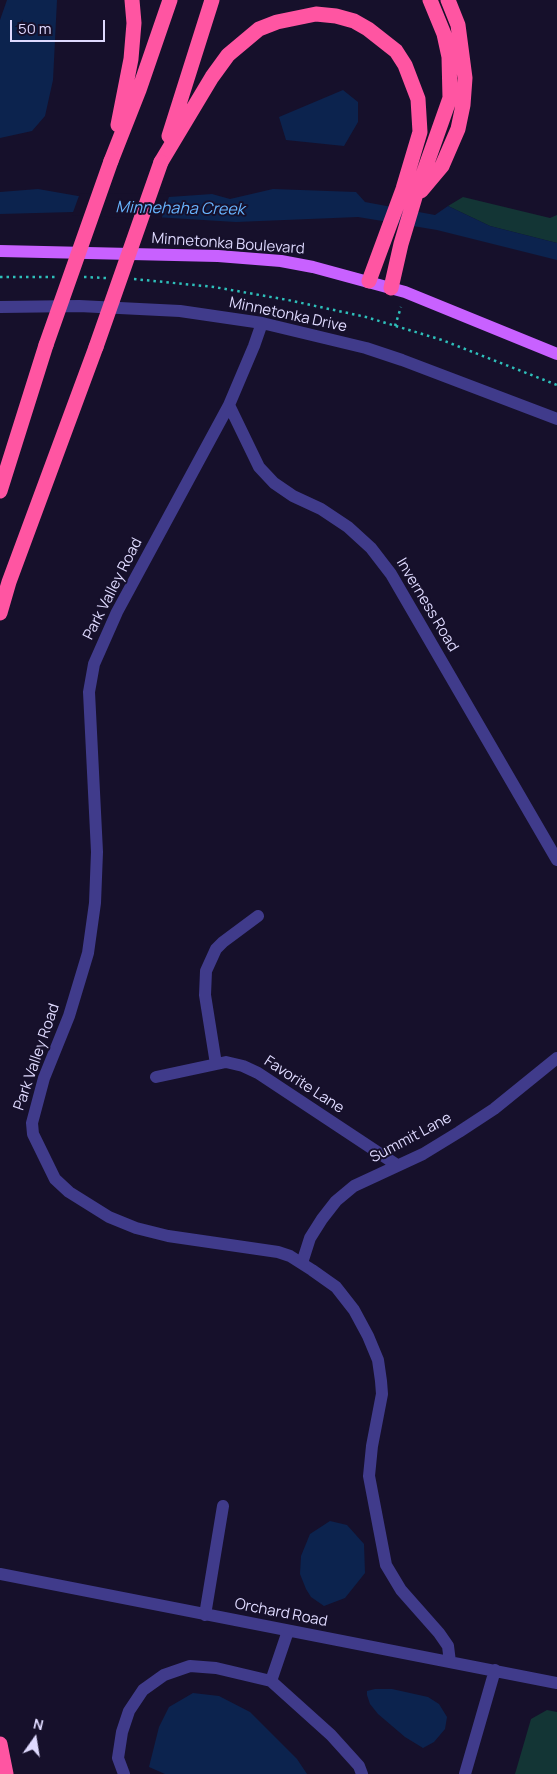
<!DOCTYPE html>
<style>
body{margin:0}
#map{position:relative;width:557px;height:1774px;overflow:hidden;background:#16102b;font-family:Manrope,sans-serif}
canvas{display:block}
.north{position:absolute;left:10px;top:1714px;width:50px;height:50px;-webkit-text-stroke:4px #16102b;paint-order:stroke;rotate:13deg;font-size:14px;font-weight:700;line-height:20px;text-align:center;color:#dfdaff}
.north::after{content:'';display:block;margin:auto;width:18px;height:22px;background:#dfdaff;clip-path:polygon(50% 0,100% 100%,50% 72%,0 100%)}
.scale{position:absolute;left:10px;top:20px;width:95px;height:22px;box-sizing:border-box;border:2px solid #dfdaff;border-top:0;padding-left:6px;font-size:15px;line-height:18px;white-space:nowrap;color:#dfdaff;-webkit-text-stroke:4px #16102b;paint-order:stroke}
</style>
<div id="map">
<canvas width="557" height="1774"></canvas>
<div class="north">N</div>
<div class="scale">50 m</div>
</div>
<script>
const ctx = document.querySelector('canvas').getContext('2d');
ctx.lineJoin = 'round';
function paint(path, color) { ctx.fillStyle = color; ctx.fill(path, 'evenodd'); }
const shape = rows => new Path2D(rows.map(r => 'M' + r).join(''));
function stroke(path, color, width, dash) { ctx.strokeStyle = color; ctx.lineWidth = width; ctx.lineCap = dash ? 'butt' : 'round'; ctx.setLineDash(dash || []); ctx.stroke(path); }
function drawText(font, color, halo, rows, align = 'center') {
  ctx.font = font + ' Manrope,sans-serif'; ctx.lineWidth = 4; ctx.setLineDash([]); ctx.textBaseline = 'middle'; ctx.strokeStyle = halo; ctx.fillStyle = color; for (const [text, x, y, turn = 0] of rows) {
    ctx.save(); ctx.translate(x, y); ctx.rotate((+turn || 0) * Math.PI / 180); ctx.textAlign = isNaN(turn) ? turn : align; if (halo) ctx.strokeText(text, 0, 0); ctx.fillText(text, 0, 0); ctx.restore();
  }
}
paint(shape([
 [463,197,550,218,557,215,557,243,490,226,448,206],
 [547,1710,557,1712,557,1774,515,1774,531,1719]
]), '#133535');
paint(shape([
 [7,0,57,0,53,80,45,116,32,131,0,138,0,20],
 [343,90,358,102,358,122,344,146,286,140,279,117],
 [38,189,78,196,169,197,212,194,230,199,273,189,356,192,365,202,435,215,448,206,490,226,557,243,557,260,437,230,358,217,236,222,73,212,0,214,0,192],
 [330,1521,347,1525,364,1544,365,1573,345,1598,324,1606,311,1597,306,1589,300,1574,301,1556,310,1534],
 [375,1689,392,1689,428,1697,439,1704,447,1717,445,1729,434,1742,423,1748,405,1737,378,1714,370,1704,367,1695,367,1691],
 [193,1693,219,1696,250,1712,297,1759,307,1774,165,1774,149,1767,159,1727,169,1707]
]), '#0c234e');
paint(shape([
 [80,193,170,194,161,220,72,215]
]), '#16102b');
stroke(shape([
 [0,277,56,277],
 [84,277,106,278],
 [134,279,214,287,288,300,366,317,442,340,557,385],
 [395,326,401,307]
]), '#2ebfba', 2.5, [2.5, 4]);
stroke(shape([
 [0,307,79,306,180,311,262,323,366,348,402,360,557,419],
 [262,323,254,346,229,405,117,612,94,664,89,692,97,852,95,903,88,953,69,1016,44,1078,32,1123,33,1134,55,1179,69,1192,109,1217,136,1228,168,1236,278,1252,290,1256,312,1270,336,1287,354,1310,368,1336,378,1360,381,1381,382,1394,372,1446,369,1476,386,1565,401,1590,439,1633,448,1646,450,1662],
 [229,405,259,467,274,483,293,496,321,509,348,527,371,548,391,574,557,860],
 [216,1064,205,995,206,971,216,949,223,942,258,916],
 [156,1077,226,1062,243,1066,258,1073,397,1165],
 [302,1263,310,1238,322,1219,336,1201,354,1186,423,1154,459,1132,494,1109,557,1058],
 [0,1574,557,1683],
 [205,1615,223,1506],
 [271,1681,288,1631],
 [124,1774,118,1758,122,1732,129,1711,143,1690,164,1675,190,1666,216,1668,271,1681,331,1735,359,1766,362,1774],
 [465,1774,495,1670]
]), '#403b8b', 12);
stroke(shape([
 [0,251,218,256,281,261,313,267,405,292,557,354]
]), '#c861ff', 12);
stroke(shape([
 [118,125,131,59,134,23,132,0],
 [169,136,212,0],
 [111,161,139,90,170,0],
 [161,162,212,77,228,55,259,29,277,22,316,14,336,16,354,21,368,29,396,51,405,65,418,99,420,132,403,189,369,281],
 [421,191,442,166,458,129,463,105,465,78,458,25,448,0],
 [391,288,401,244,415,197,450,98,449,57,444,34,430,0],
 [0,491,46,345],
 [0,613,9,582,96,347],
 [0,1744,6,1774]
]), '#ff55a2', 15);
stroke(shape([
 [46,345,111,161],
 [96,347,161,162]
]), '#ff55a2', 15);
drawText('15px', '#dfdaff', '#16102b', [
 ["Minnetonka Boulevard",228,244,4],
 ["Minnetonka Drive",288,315,12],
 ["Park Valley Road",113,589,-63],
 ["Inverness Road",427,605,59],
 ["Park Valley Road",37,1057,-71],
 ["Favorite Lane",304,1085,33],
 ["Summit Lane",411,1138,-28],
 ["Orchard Road",281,1613,11]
]);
drawText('italic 16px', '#68b5ff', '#16102b', [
 ["Minnehaha Creek",180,209,1]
]);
</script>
